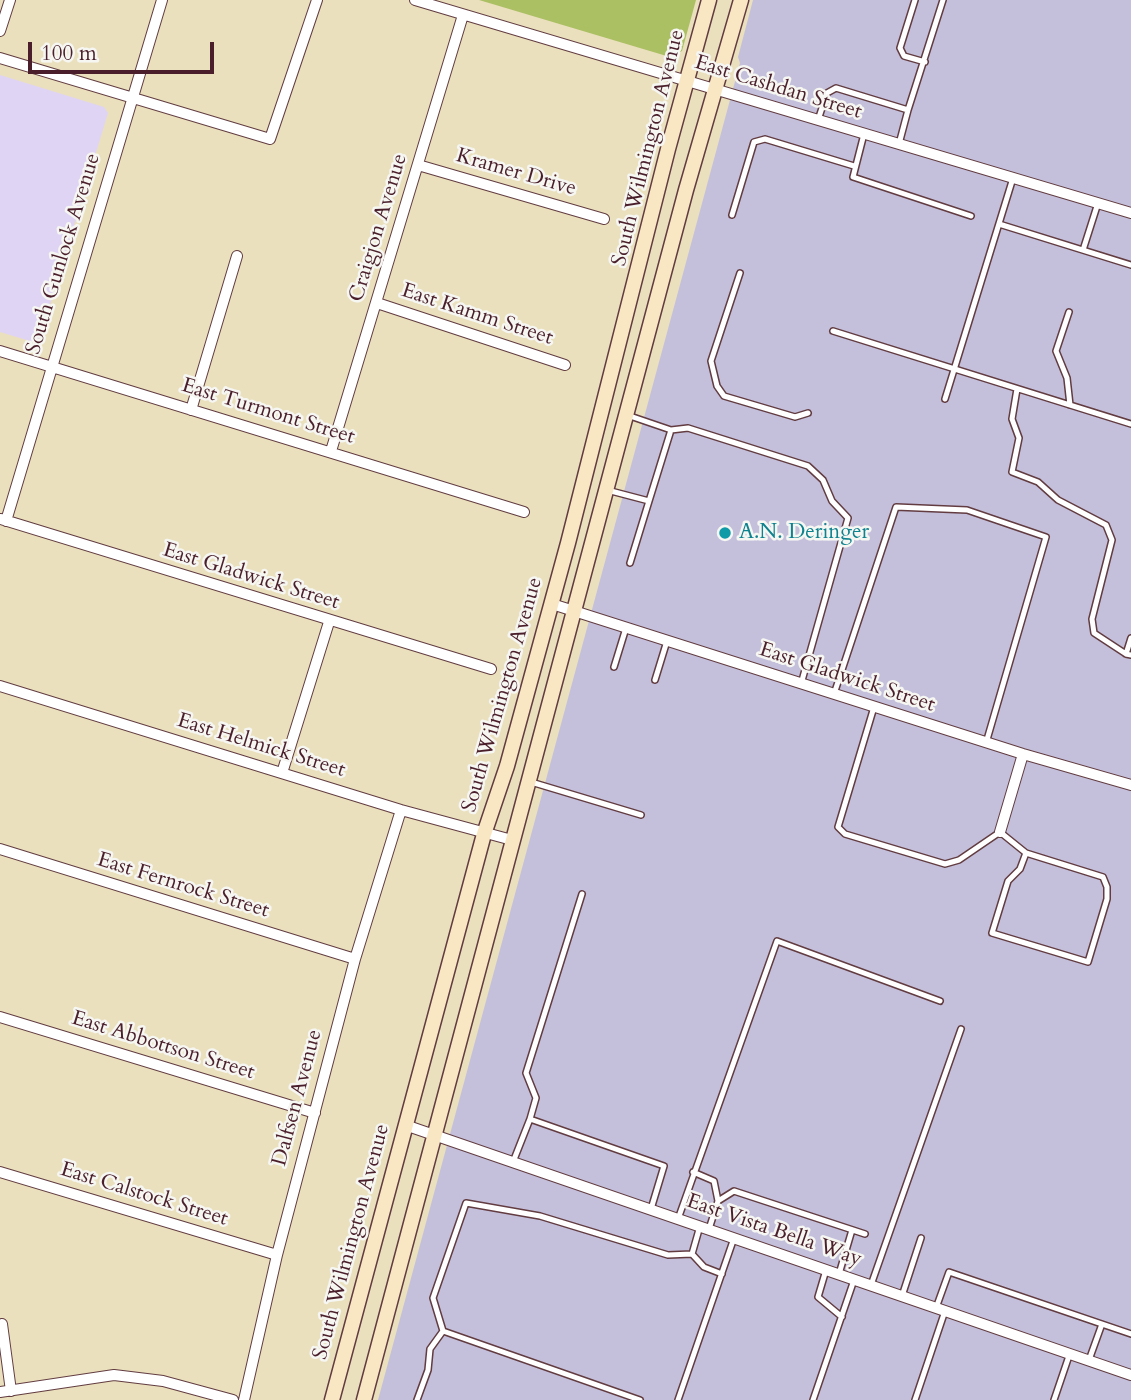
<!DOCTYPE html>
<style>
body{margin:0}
#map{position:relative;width:1131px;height:1400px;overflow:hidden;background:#eae0bd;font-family:Cardo,serif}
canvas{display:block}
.scale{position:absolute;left:28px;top:42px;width:186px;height:32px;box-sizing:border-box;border:4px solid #4a1f2b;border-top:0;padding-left:9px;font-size:21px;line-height:24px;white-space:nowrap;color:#4a1f2b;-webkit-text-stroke:5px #f6f6f2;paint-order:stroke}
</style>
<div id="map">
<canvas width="1131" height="1400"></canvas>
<div class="scale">100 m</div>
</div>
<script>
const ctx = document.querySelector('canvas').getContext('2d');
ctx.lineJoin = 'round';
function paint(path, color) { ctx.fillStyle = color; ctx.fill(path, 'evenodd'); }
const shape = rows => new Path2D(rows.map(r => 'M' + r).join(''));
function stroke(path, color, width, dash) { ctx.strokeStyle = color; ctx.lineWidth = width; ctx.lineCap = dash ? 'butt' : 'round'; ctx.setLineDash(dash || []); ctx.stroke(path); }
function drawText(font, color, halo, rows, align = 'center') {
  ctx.font = font + ' Cardo,serif'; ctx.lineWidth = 5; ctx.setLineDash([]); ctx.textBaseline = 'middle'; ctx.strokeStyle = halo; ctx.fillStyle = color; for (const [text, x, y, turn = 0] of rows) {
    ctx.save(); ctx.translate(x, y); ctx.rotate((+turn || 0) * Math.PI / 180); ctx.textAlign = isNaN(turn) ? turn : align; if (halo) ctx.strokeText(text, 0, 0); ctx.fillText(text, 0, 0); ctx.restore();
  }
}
paint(shape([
 [0,75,104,107,108,113,40,338,33,342,0,332]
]), '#e0d4f4');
paint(shape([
 [753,0,1131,0,1131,1400,378,1400,740,63,738,57]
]), '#c4c0db');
paint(shape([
 [479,0,696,0,682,51,670,57]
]), '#abbf63');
const lane = shape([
 [915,0,900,48,904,56,925,62],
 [908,110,943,0],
 [818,120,827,93,836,88,908,110,899,144],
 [864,134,853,177,971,216],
 [732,215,754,142,765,139,854,166],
 [999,224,1131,265],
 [1083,250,1098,203],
 [740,273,711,361,717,386,724,396,795,417,808,413],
 [1069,312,1056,351,1067,378,1070,405],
 [833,331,1131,424],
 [1017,389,1012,419,1019,438,1012,472,1038,482,1058,500,1106,525,1112,540,1092,619,1094,633,1126,654],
 [945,399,1013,178],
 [627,415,671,430],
 [607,490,649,501,671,430,688,428,808,466,823,480,832,501,848,518,801,684],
 [630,563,649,501],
 [1131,638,1126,654,1131,655],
 [614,667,626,628],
 [655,680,667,641],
 [834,694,896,507,967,510,1046,537,986,743],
 [874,707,838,827,845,834,945,864,959,860,1000,832,1026,853,1103,877,1107,887,1107,899,1088,962,992,933,1008,881,1020,869,1026,853],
 [531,782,641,815],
 [530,1119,536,1098,526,1073,582,894],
 [513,1162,530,1119,664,1166,651,1209],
 [693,1172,714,1181,718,1201],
 [678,1219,777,941,940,1001],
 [700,1226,692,1254,704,1267,722,1274],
 [709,1229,718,1201,734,1191,865,1234],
 [826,1270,818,1297,842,1317],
 [839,1274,852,1230],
 [871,1285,961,1029],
 [902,1296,921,1238],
 [936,1308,949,1272,1131,1334],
 [1089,1360,1102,1324],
 [417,1400,428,1370,430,1349,443,1331],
 [640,1400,443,1331,433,1298,466,1203,540,1216,668,1255,692,1254],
 [678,1400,734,1238],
 [813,1400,854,1280],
 [915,1400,945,1311],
 [1054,1400,1070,1353]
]);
const street = shape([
 [415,0,1131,213],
 [0,31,10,0],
 [0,58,270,139,317,0],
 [418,165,604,219],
 [377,303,565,365],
 [0,351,524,512],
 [191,410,237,256],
 [331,451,463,15],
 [1,519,491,669],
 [6,521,162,0],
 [552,604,1023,754,1131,785],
 [0,686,401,810,512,840],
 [282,773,329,622],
 [1000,832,1023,754],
 [0,849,355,959],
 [0,1017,315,1113],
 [405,1125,1131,1375],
 [0,1172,277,1255],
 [2,1324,11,1391],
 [0,1392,114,1375,163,1381,233,1400],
 [244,1400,277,1255,355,959,401,810]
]);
const secondary = shape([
 [332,1400,484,834,507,766,568,543,668,149,709,0],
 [364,1400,686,190,741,0]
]);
stroke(lane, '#623c41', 8);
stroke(street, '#623c41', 12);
stroke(secondary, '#623c41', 17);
stroke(lane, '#fff', 5);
stroke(street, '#fff', 10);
stroke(secondary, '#f9e7c3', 14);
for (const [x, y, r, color] of [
 [725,533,7,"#0f9aa8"]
]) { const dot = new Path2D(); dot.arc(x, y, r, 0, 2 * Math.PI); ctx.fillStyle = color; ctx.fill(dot); stroke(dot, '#f6f6f2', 2.5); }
drawText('21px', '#4a1f2b', '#f6f6f2', [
 ["East Cashdan Street",778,88,17],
 ["South Wilmington Avenue",649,148,-76],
 ["Kramer Drive",516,173,16],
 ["Craigjon Avenue",379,228,-73],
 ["South Gunlock Avenue",64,254,-73],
 ["East Kamm Street",477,315,18],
 ["East Turmont Street",268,412,17],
 ["East Gladwick Street",251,577,17],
 ["East Gladwick Street",847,678,18],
 ["South Wilmington Avenue",503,695,-74],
 ["East Helmick Street",261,746,17],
 ["East Fernrock Street",183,886,17],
 ["East Abbottson Street",163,1046,17],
 ["Dalfsen Avenue",298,1098,-75],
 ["East Calstock Street",144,1195,17],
 ["East Vista Bella Way",774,1231,19],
 ["South Wilmington Avenue",352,1242,-75]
]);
drawText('21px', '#0d838f', '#f6f6f2', [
 ["A.N. Deringer",739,533]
], 'left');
</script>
